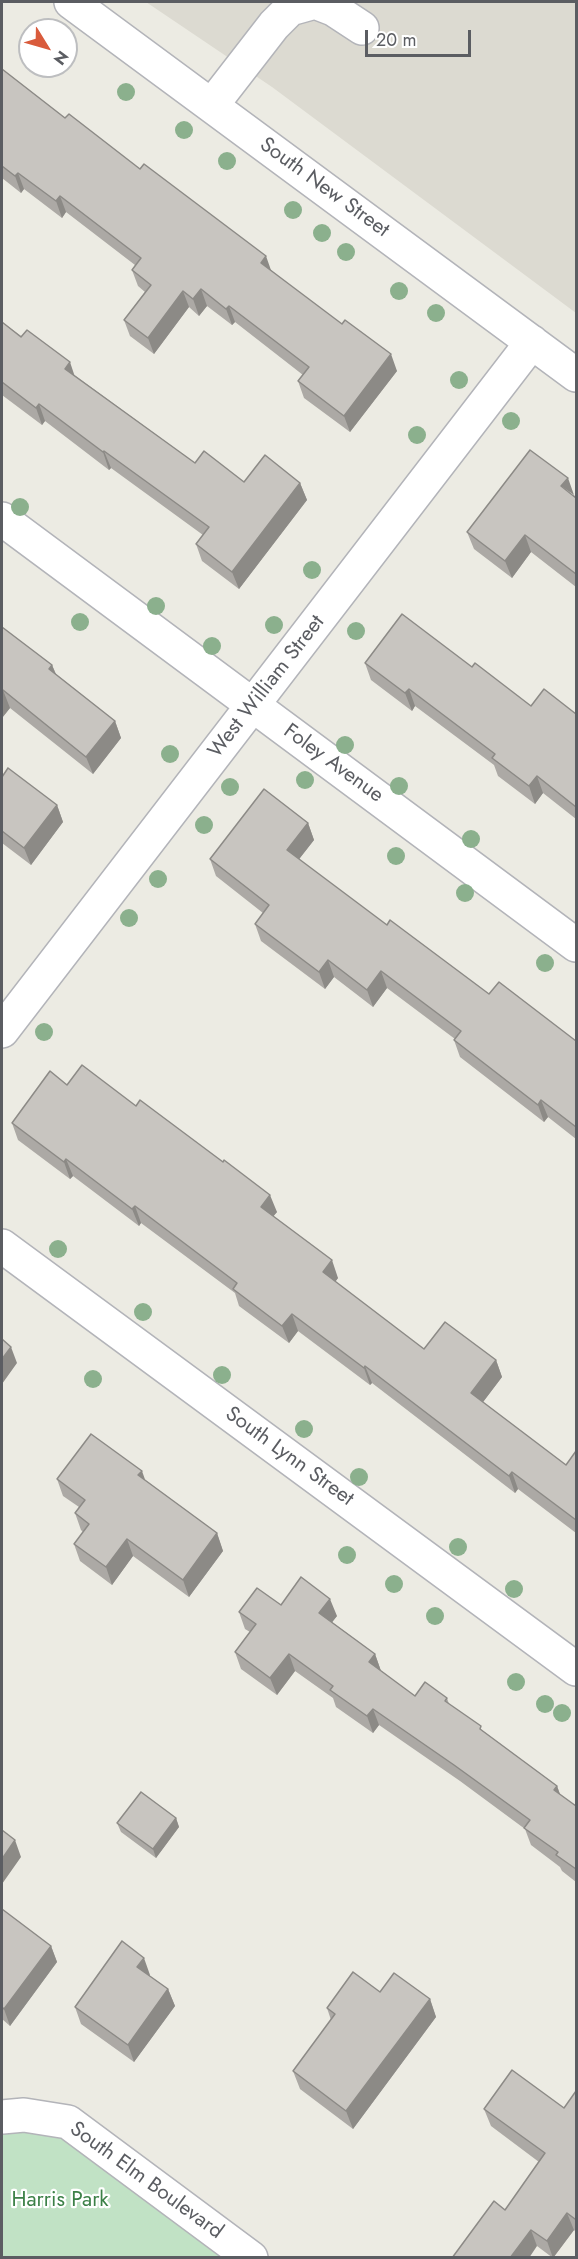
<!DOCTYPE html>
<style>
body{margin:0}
#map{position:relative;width:578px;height:2259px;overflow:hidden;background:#ecebe3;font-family:Jost,sans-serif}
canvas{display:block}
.frame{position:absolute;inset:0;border:3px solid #5b5d62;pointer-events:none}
.north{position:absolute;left:18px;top:18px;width:60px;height:60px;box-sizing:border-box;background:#fff;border:2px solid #bdbec0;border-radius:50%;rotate:127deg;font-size:16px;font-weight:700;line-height:24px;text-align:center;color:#5b5d62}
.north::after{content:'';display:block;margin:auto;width:21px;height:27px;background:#d95b3c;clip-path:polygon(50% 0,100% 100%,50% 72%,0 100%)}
.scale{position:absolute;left:365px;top:30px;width:106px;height:27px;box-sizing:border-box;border:3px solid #5b5d62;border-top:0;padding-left:8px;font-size:18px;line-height:21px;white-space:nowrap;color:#5b5d62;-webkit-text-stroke:4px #fff;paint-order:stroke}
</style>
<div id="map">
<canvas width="578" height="2259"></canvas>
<div class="frame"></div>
<div class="north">N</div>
<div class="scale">20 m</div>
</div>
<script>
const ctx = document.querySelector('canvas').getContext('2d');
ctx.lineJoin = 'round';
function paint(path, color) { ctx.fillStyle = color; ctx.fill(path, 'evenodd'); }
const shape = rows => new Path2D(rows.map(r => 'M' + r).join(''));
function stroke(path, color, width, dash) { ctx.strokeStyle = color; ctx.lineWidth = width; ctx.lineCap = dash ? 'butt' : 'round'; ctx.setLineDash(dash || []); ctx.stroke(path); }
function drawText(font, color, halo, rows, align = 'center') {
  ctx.font = font + ' Jost,sans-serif'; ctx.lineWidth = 4.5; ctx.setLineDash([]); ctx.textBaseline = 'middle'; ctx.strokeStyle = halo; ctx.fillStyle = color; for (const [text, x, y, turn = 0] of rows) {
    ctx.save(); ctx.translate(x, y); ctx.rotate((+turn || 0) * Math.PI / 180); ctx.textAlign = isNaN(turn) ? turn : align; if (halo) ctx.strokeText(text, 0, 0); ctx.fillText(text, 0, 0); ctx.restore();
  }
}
paint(shape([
 [146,2,576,2,576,313,272,87]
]), '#dcdad1');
paint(shape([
 [15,2129,63,2133,230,2258,2,2258,2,2133]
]), '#c1e2c5');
const minor = shape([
 [71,2,576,375],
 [212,105,274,25,290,9,315,2,333,9,362,28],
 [2,519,576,945],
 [2,1031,532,342],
 [2,1246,576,1669],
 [2,2117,24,2115,68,2122,251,2258]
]);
stroke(minor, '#b3b4b9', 36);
stroke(minor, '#fff', 33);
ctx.fillStyle = '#8bb08d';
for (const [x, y] of [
 [126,92],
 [184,130],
 [227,161],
 [293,210],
 [322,233],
 [346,252],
 [399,291],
 [436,313],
 [459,380],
 [511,421],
 [417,435],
 [20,507],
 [312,570],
 [156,606],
 [80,622],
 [274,625],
 [356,631],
 [212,646],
 [345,745],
 [170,754],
 [305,780],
 [399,786],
 [230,787],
 [204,825],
 [471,839],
 [396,856],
 [158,879],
 [465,893],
 [129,918],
 [545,963],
 [44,1032],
 [58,1249],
 [143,1312],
 [222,1375],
 [93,1379],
 [304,1429],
 [359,1477],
 [458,1547],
 [347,1555],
 [394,1584],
 [514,1589],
 [435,1616],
 [516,1682],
 [545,1704],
 [562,1713]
]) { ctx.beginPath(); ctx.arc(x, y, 9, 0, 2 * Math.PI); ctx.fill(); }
paint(shape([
 [2,69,65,118,272,271,397,371,350,432,304,398,298,381,303,375,235,322,232,325,207,306,199,316,189,307,154,354,130,336,124,320,145,292,138,286,132,270,135,265,66,212,62,218,24,189,21,193,2,178],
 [2,322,195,463,244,482,300,483,307,500,239,589,202,561,196,544,203,535,111,468,109,470,45,421,42,425,2,395],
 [574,495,576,498,576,587,531,552,512,578,474,549,467,532],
 [2,627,52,665,56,674,115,721,121,738,93,774,10,708,2,718],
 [365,663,472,667,531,706,576,714,576,819,543,793,535,804,498,776,494,765,415,706,412,711,371,680],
 [2,777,57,805,63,822,31,865,2,843],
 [308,823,314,840,299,859,387,925,489,994,576,1041,576,1139,548,1117,544,1122,460,1057,454,1040,455,1039,387,988,373,1007,334,977,325,989,261,941,255,924,263,913,216,876,210,859],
 [67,1085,277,1212,273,1216,338,1278,335,1282,424,1349,496,1360,502,1377,483,1402,566,1465,576,1451,576,1533,518,1489,515,1493,372,1383,370,1385,298,1331,289,1343,239,1306,235,1293,141,1223,139,1226,73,1176,70,1179,18,1140,12,1123],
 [57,1479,145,1480,217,1533,223,1551,189,1597,133,1556,112,1585,80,1561,74,1544,83,1532,81,1530,75,1513,79,1507,63,1496],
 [281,1605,337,1616,332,1622,375,1654,381,1671,415,1696,447,1698,449,1704,483,1731,557,1786,560,1794,576,1806,576,1882,562,1871,560,1867,531,1845,525,1829,460,1781,379,1725,373,1733,336,1707,333,1698,295,1671,277,1695,241,1669,235,1652,250,1632,245,1629,239,1612],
 [176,1818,179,1827,156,1858,121,1832,117,1823],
 [2,1909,51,1946,57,1962,10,2026,2,2019],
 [150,1975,150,1976,168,1989,175,2006,134,2062,81,2024,75,2007],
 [430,1999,436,2017,353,2129,300,2089,293,2071,331,2020,327,2008],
 [576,2091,576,2232,574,2230,553,2258,537,2246,505,2210,539,2162,491,2126,484,2109,564,2108]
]), '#aca9a5');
paint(shape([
 [18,173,24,189,21,193,15,176],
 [60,196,66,212,62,218,56,201],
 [266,256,272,273,261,263],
 [201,289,207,306,199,316,193,299],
 [183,291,189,307,154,354,148,338],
 [229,306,235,322,232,325,226,309],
 [391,354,397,371,350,432,344,416],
 [70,362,76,380,65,369],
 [39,404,45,421,42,425,36,408],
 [104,451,111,468,109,470,103,452],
 [568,478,574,495,561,486],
 [300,483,307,500,239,589,232,572],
 [525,535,531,552,512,578,505,561],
 [52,665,59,682,49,669],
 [409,689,415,706,412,711,405,693],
 [3,690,10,708,2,718,2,693],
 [115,721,121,738,93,774,86,757],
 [537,776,543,793,535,804,529,786],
 [57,805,63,822,31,865,24,848],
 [308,823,314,840,293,867,287,850],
 [328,960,334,977,325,989,319,972],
 [381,971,387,988,373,1007,367,990],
 [541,1100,548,1117,544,1122,538,1105],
 [66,1159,73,1176,70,1179,64,1162],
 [270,1195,277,1212,267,1224,261,1207],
 [135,1206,141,1223,139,1226,132,1209],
 [332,1260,338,1278,329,1290,323,1272],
 [292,1314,298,1331,289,1343,282,1326],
 [11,1347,17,1363,2,1384,2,1359],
 [496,1360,502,1377,477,1410,471,1393],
 [365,1366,372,1383,370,1385,364,1368],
 [142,1471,148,1488,138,1475],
 [512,1472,518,1489,515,1493,509,1476],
 [217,1533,223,1551,189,1597,183,1580],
 [127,1539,133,1556,112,1585,106,1567],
 [330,1599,337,1616,326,1630,319,1613],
 [289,1654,295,1671,277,1695,270,1678],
 [375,1654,381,1671,375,1679,369,1662],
 [373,1709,379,1725,373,1733,367,1716],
 [557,1786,563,1803,554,1790],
 [176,1818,179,1827,156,1858,153,1849],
 [15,1840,21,1857,2,1884,2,1859],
 [51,1946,57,1962,10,2026,4,2009],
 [144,1958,150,1975,144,1984,137,1967],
 [168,1989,175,2006,134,2062,128,2045],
 [430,1999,436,2017,353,2129,346,2111],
 [567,2213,574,2230,553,2258,547,2241],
 [531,2230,537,2246,529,2258,510,2258]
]), '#8c8a86');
const building = shape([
 [2,69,65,118,69,114,140,169,144,164,266,256,261,263,342,324,345,320,391,354,344,416,298,381,309,367,229,306,226,309,201,289,193,299,183,291,148,338,124,320,151,285,132,270,141,258,60,196,56,201,18,173,15,176,2,166,2,69],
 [2,322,21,337,27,330,70,362,65,369,195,463,204,451,244,482,265,455,300,483,232,572,196,544,209,527,104,451,103,452,39,404,36,408,2,382,2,322],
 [530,450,568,478,561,486,576,498,576,574,525,535,505,561,467,532,530,450],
 [402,614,472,667,475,663,531,706,544,689,576,714,576,807,537,776,529,786,492,758,495,754,409,689,405,693,365,663,402,614],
 [2,627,52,665,49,669,115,721,86,757,3,690,2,693,2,627],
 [8,768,57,805,24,848,2,831,2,777,8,768],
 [264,789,308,823,287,850,387,925,390,920,489,994,499,982,576,1041,576,1127,541,1100,538,1105,454,1040,461,1031,381,971,367,990,328,960,319,972,255,924,269,905,210,859,264,789],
 [82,1065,136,1106,140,1100,223,1162,224,1160,270,1195,261,1207,332,1260,323,1272,424,1349,445,1322,496,1360,471,1393,566,1465,576,1451,576,1520,512,1472,509,1476,365,1366,364,1368,292,1314,282,1326,233,1289,237,1283,135,1206,132,1209,66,1159,64,1162,12,1123,50,1071,67,1085,82,1065],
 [2,1339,11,1347,2,1359,2,1339],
 [91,1434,142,1471,138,1475,217,1533,183,1580,127,1539,106,1567,74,1544,89,1524,75,1513,85,1500,57,1479,91,1434],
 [301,1577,330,1599,319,1613,375,1654,369,1662,415,1696,425,1682,447,1698,445,1701,481,1726,480,1729,557,1786,554,1790,576,1806,576,1869,556,1855,558,1852,524,1828,530,1820,454,1765,373,1709,367,1716,330,1690,333,1686,289,1654,270,1678,235,1652,256,1624,239,1612,257,1588,281,1605,301,1577],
 [141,1792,176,1818,153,1849,117,1823,141,1792],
 [2,1830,15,1840,2,1859,2,1830],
 [2,1909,51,1946,4,2009,2,2007,2,1909],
 [122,1941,144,1958,137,1967,168,1989,128,2045,75,2007,122,1941],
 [353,1972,380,1992,394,1973,430,1999,346,2111,293,2071,335,2014,327,2008,353,1972],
 [512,2070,564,2108,576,2091,576,2218,575,2219,567,2213,547,2241,531,2230,510,2258,452,2258,494,2201,505,2210,545,2153,484,2109,512,2070]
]);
paint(building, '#c8c5c0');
stroke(building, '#8c8a86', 1.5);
drawText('21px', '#5b5d62', '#fff', [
 ["South New Street",324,188,36],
 ["West William Street",267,687,-52],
 ["Foley Avenue",333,764,36],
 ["South Lynn Street",289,1457,36],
 ["South Elm Boulevard",146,2181,36]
]);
drawText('21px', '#3c8047', '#fff', [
 ["Harris Park",60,2201]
]);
</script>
